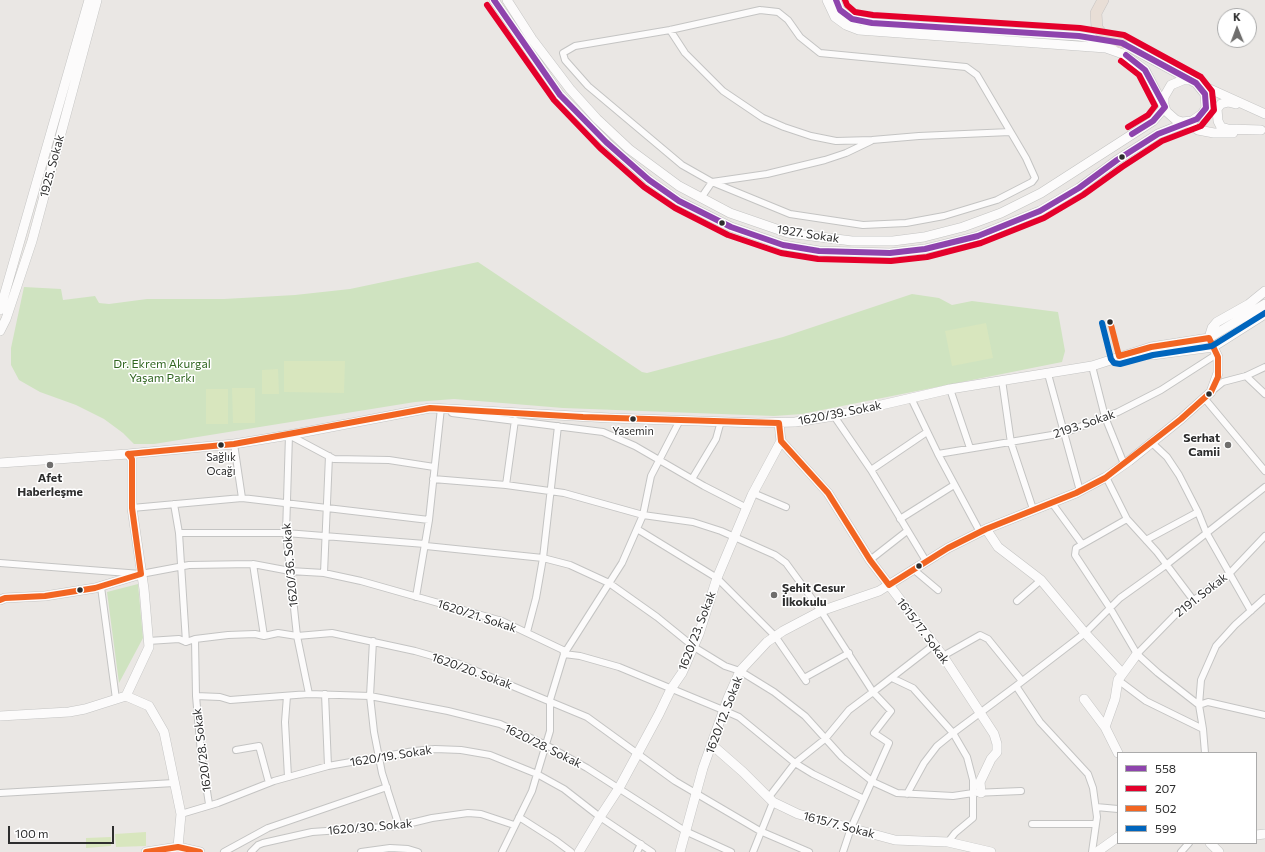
<!DOCTYPE html>
<meta charset="utf-8">
<style>
body{margin:0}
#map{position:relative;width:1265px;height:852px;overflow:hidden;background:#eae7e4;font-family:Commissioner,sans-serif}
canvas{display:block}
.legend{position:absolute;left:1117px;top:752px;width:140px;height:92px;box-sizing:border-box;background:#fff;border:1px solid #ababab;margin:0;padding:5px 7px;list-style:none;font-size:12px;color:#2d2d2d}
.legend li{display:flex;align-items:center;gap:8px;height:20px}
.legend b{width:20px;border:1px solid #ababab}
.north{position:absolute;left:1217px;top:8px;width:40px;height:40px;box-sizing:border-box;background:#fff;border:1px solid #ababab;border-radius:50%;rotate:359deg;font-size:11px;font-weight:700;line-height:16px;text-align:center;color:#2d2d2d}
.north::after{content:'';display:block;margin:auto;width:14px;height:18px;background:#6f6e6d;clip-path:polygon(50% 0,100% 100%,50% 72%,0 100%)}
.scale{position:absolute;left:8px;top:826px;width:106px;height:18px;box-sizing:border-box;border:2px solid #2d2d2d;border-top:0;padding-left:5px;font-size:12px;line-height:14px;white-space:nowrap;color:#2d2d2d;-webkit-text-stroke:3px #fff;paint-order:stroke}
</style>
<div id="map">
<canvas width="1265" height="852"></canvas>
<ul class="legend">
<li><b style="height:5px;background:#8e44ad"></b>558</li>
<li><b style="height:5px;background:#e4002b"></b>207</li>
<li><b style="height:5px;background:#f26522"></b>502</li>
<li><b style="height:5px;background:#0065bd"></b>599</li>
</ul>
<div class="north">K</div>
<div class="scale">100 m</div>
</div>
<script>
const ctx = document.querySelector('canvas').getContext('2d');
ctx.lineJoin = 'round';
function paint(path, color) { ctx.fillStyle = color; ctx.fill(path, 'evenodd'); }
const shape = rows => new Path2D(rows.map(r => 'M' + r).join(''));
function stroke(path, color, width, dash) { ctx.strokeStyle = color; ctx.lineWidth = width; ctx.lineCap = dash ? 'butt' : 'round'; ctx.setLineDash(dash || []); ctx.stroke(path); }
function drawText(font, color, halo, rows, align = 'center') {
  ctx.font = font + ' Commissioner,sans-serif'; ctx.lineWidth = 3; ctx.setLineDash([]); ctx.textBaseline = 'middle'; ctx.strokeStyle = halo; ctx.fillStyle = color; for (const [text, x, y, turn = 0] of rows) {
    ctx.save(); ctx.translate(x, y); ctx.rotate((+turn || 0) * Math.PI / 180); ctx.textAlign = isNaN(turn) ? turn : align; if (halo) ctx.strokeText(text, 0, 0); ctx.fillText(text, 0, 0); ctx.restore();
  }
}
paint(shape([
 [478,262,642,372,647,373,783,337,912,294,939,298,952,305,972,301,1058,312,1065,351,1062,362,802,414,774,416,563,408,454,399,415,402,154,444,134,444,123,433,104,419,76,405,40,392,19,380,11,365,11,348,24,287,61,289,63,300,95,296,99,303,109,304,147,299,224,299,295,295,350,289],
 [138,584,143,638,119,683,107,592]
]), '#cfe3c0');
paint(shape([
 [986,323,993,358,952,366,945,331],
 [284,361,345,361,344,393,284,392],
 [278,369,279,394,262,394,262,370],
 [232,388,255,388,255,423,233,423],
 [206,389,228,389,228,424,206,424],
 [146,832,146,846,116,847,115,834],
 [111,837,111,846,86,848,86,838]
]), '#d8e6be');
const street = shape([
 [760,10,778,12,788,20,800,37,820,53,966,67,977,75,1026,158,1035,178,1032,182,997,200,944,216,906,223,863,225,790,214,712,182,682,165,588,86,565,60,563,53,575,46,670,30,760,10],
 [670,30,685,53,723,91,763,118,784,127,811,136,836,141,872,140,919,136,1010,132],
 [701,198,712,182,767,174,825,160,846,153,871,141],
 [1092,366,1105,417,1124,464],
 [1048,374,1080,491],
 [1246,376,1265,394],
 [1002,380,1011,443,1033,509],
 [950,389,970,448],
 [1212,391,1223,382,1246,376,1265,367],
 [911,398,938,454,980,532],
 [1205,399,1265,471],
 [452,413,603,432,635,446,704,486,747,508],
 [834,416,871,470,926,561],
 [1151,442,1167,457,1179,475,1198,512,1206,532,1251,611],
 [234,444,242,498],
 [938,454,1064,433,1118,412,1161,390,1217,354],
 [871,470,927,432],
 [1106,477,1127,519,1157,552,1194,601],
 [433,479,506,485,564,493,643,515,693,522,721,531,775,555,786,563,821,611,873,692,935,644],
 [692,479,716,439,721,421],
 [506,485,515,420],
 [753,493,786,507],
 [1052,503,1082,544],
 [174,504,179,533,186,642],
 [132,508,242,498,429,520],
 [900,519,954,485],
 [1127,519,1076,548,1075,555,1110,608,1137,654,1158,673,1199,705],
 [637,529,717,578,775,636,806,681],
 [179,533,286,533,425,544],
 [1146,540,1198,512],
 [426,546,543,558,570,565,609,583,657,617,694,647,725,666,740,671,774,692,805,716,842,757,873,782,897,793,953,796,973,793,1021,791],
 [870,560,907,531],
 [0,563,141,574,189,565,253,564,290,571,324,573,361,581,502,621,563,650,564,654,580,656,619,667,723,710,739,717,795,763,813,774,864,799],
 [253,564,264,636],
 [913,569,938,590],
 [324,573,329,456],
 [101,587,116,699],
 [416,597,429,520,441,408],
 [1017,601,1041,580],
 [527,632,536,598,543,558,558,426],
 [195,639,196,696,201,753,209,804],
 [148,641,179,639,186,642,195,639,228,635,255,634,264,636,278,633,297,636,332,633,415,651,457,663,587,717,675,781,760,831,809,852],
 [373,641,370,696,374,732,382,773,399,826],
 [1137,654,1178,612,1229,574,1265,536],
 [943,656,980,635,988,639,1022,681],
 [804,678,849,653],
 [892,678,913,688,953,733,1016,686],
 [1118,680,1146,701,1203,729,1205,753],
 [309,694,297,636,286,533,289,435,334,459,389,460,434,467],
 [325,694,328,766],
 [196,696,220,697,230,700,309,694,370,696,448,711,500,724,546,745,587,768,685,831,731,852],
 [287,696,285,722,288,777],
 [1199,705,1201,680,1216,646,1235,625,1265,598],
 [1203,729,1199,705,1208,702,1265,715],
 [236,750,259,746,269,783],
 [0,793,174,783],
 [907,794,924,763,937,746,953,733,967,757,973,780,973,818,955,833,948,842],
 [769,797,795,763,825,739,849,710,873,692,891,711,874,733,889,743,851,828,843,852],
 [1096,807,1118,809],
 [181,814,218,803,274,781,328,766,414,751,435,749,461,750,490,755,537,774,564,789,600,817,652,852],
 [519,817,555,840,571,852],
 [1032,824,1096,824],
 [224,852,268,828,387,787],
 [251,852,258,845,263,843,312,832,399,826,432,818,468,813,481,814,514,825],
 [361,852,390,848,408,849,418,852],
 [502,852,532,791,537,774,550,731,550,700,564,654,622,563,643,515,651,476,680,420],
 [637,852,641,844],
 [753,852,773,802],
 [1092,852,1097,817,1093,788,1088,774,1040,722,1016,686,1085,633,1120,598,1166,565,1265,487],
 [1181,852,1189,843]
]);
const secondary = shape([
 [494,0,560,95,606,142,649,180,679,201,731,227,783,245,819,251,890,253,925,249,978,236,1040,211,1079,188,1117,160,1158,134,1186,123],
 [507,0,532,39,570,89,597,119,629,149,679,186,730,213,788,233,852,241,893,241,924,237,963,227,1001,213,1041,193,1153,121,1165,107],
 [827,0,835,17,846,25,859,30,1106,48,1123,54,1145,70,1167,112,1176,120,1182,122,1192,121,1202,114,1206,108,1205,94,1196,83,1122,43,1079,36,872,23,852,19,840,10,836,0],
 [1236,104,1228,102,1221,104,1217,109,1218,121,1221,127,1228,129,1261,130],
 [1164,105,1164,97,1171,85,1183,80,1190,80,1265,114],
 [1188,122,1198,130,1214,133,1233,133],
 [0,310,89,0],
 [0,331,6,319,32,241,97,0],
 [1209,338,1212,328,1217,322,1249,304,1265,291],
 [1136,354,1152,355,1213,347,1265,314],
 [781,441,828,493,870,560,943,656,994,734,997,744,997,752,991,759,980,782,981,793],
 [128,454,132,459,132,508,144,589,149,647,126,696,149,706,164,732,181,814,178,847],
 [0,463,128,454,234,444,289,435,430,408,610,418,758,423,795,422,834,416,950,389,1092,366,1151,347,1209,338,1265,304],
 [986,529,998,547,1041,580,1085,633,1122,673],
 [0,600,5,598,45,596,95,588,141,574],
 [1084,699,1105,727,1118,753],
 [0,716,69,712,85,709,126,696],
 [1105,727,1115,699,1118,680,1137,654],
 [711,744,743,772,773,802,798,814,895,840,948,842,991,852],
 [1256,835,1265,834],
 [1210,843,1219,852],
 [146,852,178,847,200,852],
 [579,852,600,817,619,788,659,714,671,689,682,673,699,634,717,578,752,495,781,441,779,423],
 [680,852,703,768,728,698,740,671,767,642,783,631,821,611,879,591,948,548,986,529,1076,493,1106,477,1129,461,1181,419,1211,392,1218,373,1218,357,1213,347],
 [1097,852,1118,837]
]);
const highway = shape([
 [1103,0,1096,13,1097,28,1102,34,1122,43]
]);
stroke(street, '#c4c4c3', 8);
stroke(secondary, '#c4c4c3', 10);
stroke(highway, '#c6c4c3', 12);
stroke(street, '#fcfbfb', 6);
stroke(secondary, '#fcfbfb', 9);
stroke(highway, '#e8ded6', 11);
stroke(shape([
 [494,0,560,95,606,142,649,180,679,201,731,227,783,245,819,251,890,253,925,249,978,236,1040,211,1079,188,1117,160,1158,134,1197,119,1206,108,1205,94,1196,83,1122,43,1079,36,872,23,852,19,840,10,836,0],
 [1126,55,1145,70,1165,107,1153,121,1132,134]
]), '#8e44ad', 6);
stroke(shape([
 [487,5,554,100,600,148,644,187,675,208,728,235,781,253,818,259,891,261,927,257,981,243,1044,218,1083,195,1122,167,1162,141,1201,126,1214,110,1212,91,1201,77,1124,35,1080,28,873,15,855,12,847,5,845,0],
 [1121,61,1139,75,1155,106,1148,115,1128,127]
]), '#e4002b', 6);
stroke(shape([
 [128,454,234,444,430,408,583,417,779,423,781,441,828,493,870,560,889,585,948,548,986,529,1076,493,1105,478,1181,419,1211,392,1218,377,1218,357,1209,338,1151,347,1119,356,1110,321],
 [0,600,5,598,45,596,95,588,141,574,132,508,132,459,128,454],
 [146,852,178,847,200,852]
]), '#f26522', 6);
stroke(shape([
 [1102,323,1111,359,1114,363,1120,364,1153,355,1212,346,1265,313]
]), '#0065bd', 6);
for (const [x, y, r, color] of [
 [1122,157,3.5,"#2d2d2d"],
 [722,223,3.5,"#2d2d2d"],
 [1110,322,3.5,"#2d2d2d"],
 [1209,394,3.5,"#2d2d2d"],
 [633,419,3.5,"#2d2d2d"],
 [221,445,3.5,"#2d2d2d"],
 [1228,445,4,"#6f6e6d"],
 [50,465,4,"#6f6e6d"],
 [919,566,3.5,"#2d2d2d"],
 [80,590,3.5,"#2d2d2d"],
 [774,595,4,"#6f6e6d"]
]) { const dot = new Path2D(); dot.arc(x, y, r, 0, 2 * Math.PI); ctx.fillStyle = color; ctx.fill(dot); stroke(dot, '#fff', 1.5); }
drawText('11px', '#2d2d2d', '#fff', [
 ["Yasemin",633,431],
 ["Sağlık",221,457],
 ["Ocağı",221,471]
]);
drawText('12px', '#2d2d2d', '#fff', [
 ["1925. Sokak",52,166,-75],
 ["1927. Sokak",808,234,9],
 ["1620/39. Sokak",840,413,-11],
 ["2193. Sokak",1084,424,-19],
 ["1620/36. Sokak",290,565,-95],
 ["2191. Sokak",1201,595,-38],
 ["1620/21. Sokak",477,616,18],
 ["1620/23. Sokak",697,631,-69],
 ["1615/17. Sokak",923,631,53],
 ["1620/20. Sokak",472,671,20],
 ["1620/12. Sokak",724,715,-69],
 ["1620/28. Sokak",543,746,26],
 ["1620/28. Sokak",202,750,-97],
 ["1620/19. Sokak",391,756,-9],
 ["1615/7. Sokak",839,825,15],
 ["1620/30. Sokak",370,827,-5]
]);
drawText('12px', '#316621', '#fff', [
 ["Dr. Ekrem Akurgal",162,364],
 ["Yaşam Parkı",162,378]
]);
drawText('bold 12px', '#2d2d2d', '#fff', [
 ["Serhat",1220,438],
 ["Camii",1220,452],
 ["Afet",50,478,"center"],
 ["Haberleşme",50,492,"center"],
 ["Şehit Cesur",782,588,"left"],
 ["İlkokulu",782,602,"left"]
], 'right');
</script>
